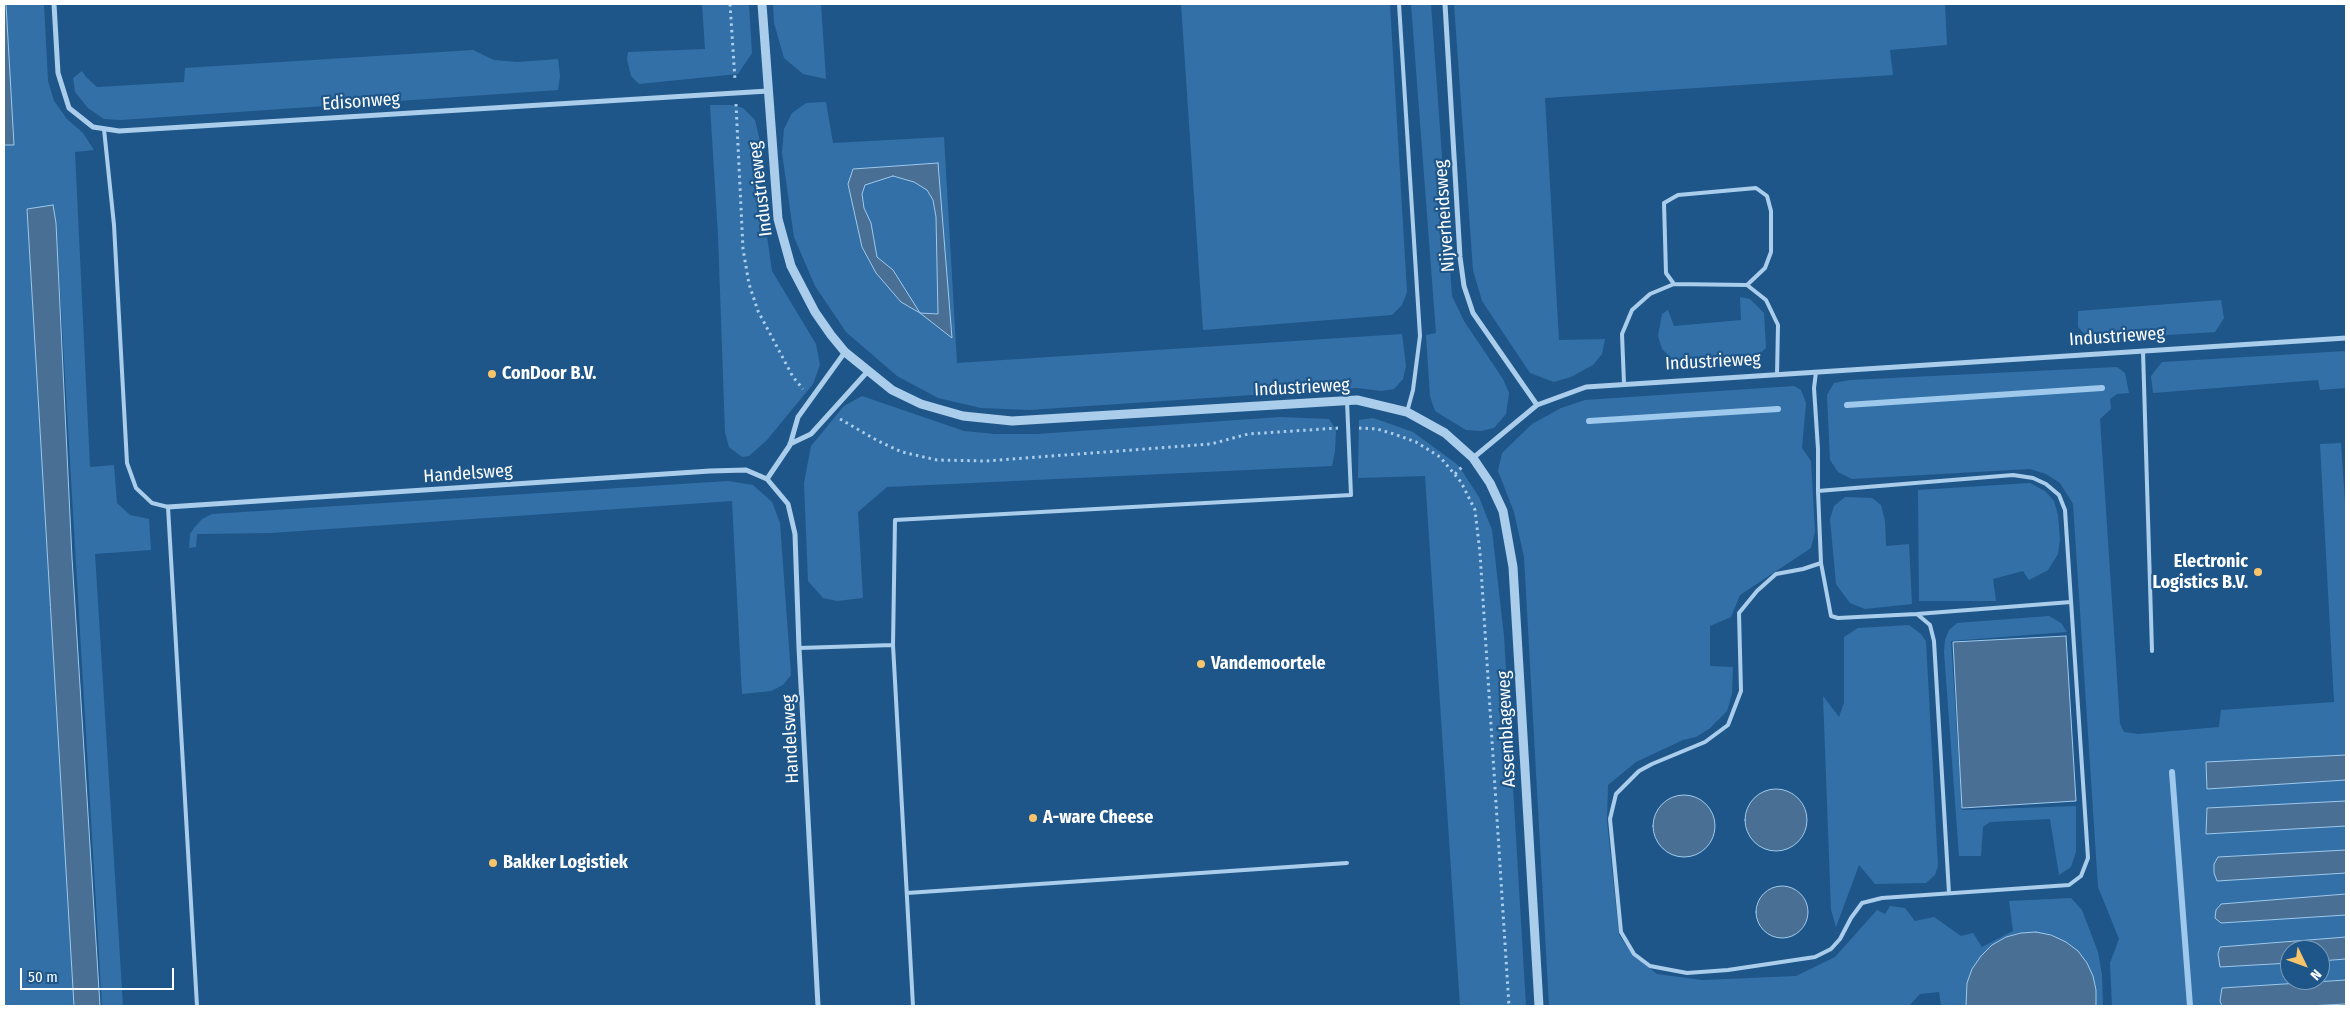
<!DOCTYPE html>
<style>
body{margin:0}
#map{position:relative;width:2350px;height:1010px;overflow:hidden;background:#1f5689;font-family:"Fira Sans Condensed",sans-serif}
canvas{display:block}
.frame{position:absolute;inset:0;border:5px solid #fff;pointer-events:none}
.north{position:absolute;left:2280px;top:940px;width:50px;height:50px;box-sizing:border-box;background:#1f5689;border:1px solid #799ab8;border-radius:50%;rotate:132deg;font-size:14px;font-weight:700;line-height:20px;text-align:center;color:#fff}
.north::after{content:'';display:block;margin:auto;width:18px;height:22px;background:#f9c46a;clip-path:polygon(50% 0,100% 100%,50% 72%,0 100%)}
.scale{position:absolute;left:20px;top:968px;width:154px;height:22px;box-sizing:border-box;border:2px solid #fff;border-top:0;padding-left:6px;font-size:15px;line-height:18px;white-space:nowrap;color:#fff;-webkit-text-stroke:4px #1f5689;paint-order:stroke}
</style>
<div id="map">
<canvas width="2350" height="1010"></canvas>
<div class="frame"></div>
<div class="north">N</div>
<div class="scale">50 m</div>
</div>
<script>
const ctx = document.querySelector('canvas').getContext('2d');
ctx.lineJoin = 'round';
function paint(path, color) { ctx.fillStyle = color; ctx.fill(path, 'evenodd'); }
const shape = rows => new Path2D(rows.map(r => 'M' + r).join(''));
function stroke(path, color, width, dash) { ctx.strokeStyle = color; ctx.lineWidth = width; ctx.lineCap = dash ? 'butt' : 'round'; ctx.setLineDash(dash || []); ctx.stroke(path); }
function drawText(font, color, halo, rows, align = 'center') {
  ctx.font = font + ' "Fira Sans Condensed",sans-serif'; ctx.lineWidth = 4.5; ctx.setLineDash([]); ctx.textBaseline = 'middle'; ctx.strokeStyle = halo; ctx.fillStyle = color; for (const [text, x, y, turn = 0] of rows) {
    ctx.save(); ctx.translate(x, y); ctx.rotate((+turn || 0) * Math.PI / 180); ctx.textAlign = isNaN(turn) ? turn : align; if (halo) ctx.strokeText(text, 0, 0); ctx.fillText(text, 0, 0); ctx.restore();
  }
}
paint(shape([
 [6,4,44,4,48,81,54,101,67,119,83,133,94,150,75,152,90,467,114,465,117,503,130,515,149,519,151,550,95,554,123,1006,102,1006,56,223,53,205,27,210,74,1006,4,1006,4,145,14,144],
 [702,4,749,4,752,53,738,74,639,84,631,76,627,59,628,52,705,49],
 [773,4,821,4,826,79,803,74,784,58,774,23],
 [1181,4,1390,4,1407,292,1402,305,1392,315,1203,330],
 [1411,4,1431,4,1452,296,1464,321,1503,379,1509,393,1506,414,1494,428,1481,431,1466,430,1435,411,1430,396,1426,335,1436,333],
 [1454,4,1945,4,1947,45,1890,50,1893,75,1545,98,1559,340,1605,339,1602,354,1593,365,1571,377,1554,382,1530,373,1482,301,1473,270],
 [473,50,494,60,517,62,558,59,560,76,558,90,121,120,104,119,88,108,75,92,73,78,82,71,86,77,97,87,184,82,185,68],
 [826,102,833,143,944,137,957,363,1402,334,1406,366,1403,379,1394,389,1381,391,1357,388,1029,410,981,408,938,398,897,376,846,332,815,286,794,237,782,153,784,129,792,113,806,103],
 [710,105,731,105,743,108,755,120,760,141,762,201,772,271,816,344,820,365,813,384,767,440,749,456,742,457,729,447,725,432,718,235],
 [1740,297,1750,299,1764,313,1766,348,1749,363,1681,368,1662,349,1658,336,1662,314,1668,310,1674,326,1741,320],
 [2221,300,2224,318,2215,332,2090,340,2078,327,2078,311],
 [2346,351,2346,388,2320,390,2318,380,2153,393,2151,376,2162,362],
 [2117,367,2125,373,2129,393,2117,394,2110,399,2111,409,2100,419,2120,724,2124,732,2138,734,2219,727,2221,710,2334,702,2320,444,2341,443,2346,517,2346,755,2206,763,2207,789,2346,780,2346,801,2207,808,2206,834,2346,826,2346,850,2218,857,2214,864,2218,881,2346,873,2346,894,2328,895,2215,918,2221,923,2346,915,2346,937,2220,947,2218,954,2221,967,2290,963,2290,980,2320,980,2320,961,2346,959,2346,980,2222,988,2220,1001,2222,1006,2112,1006,2110,963,2119,939,2098,887,2073,504,2060,483,2046,474,2030,469,1852,479,1838,472,1830,460,1827,395,1834,383,1850,380],
 [1794,386,1801,390,1806,403,1802,448,1811,461,1815,532,1811,548,1740,595,1731,617,1710,626,1710,666,1733,667,1732,694,1727,711,1709,729,1696,737,1683,740,1636,762,1608,785,1607,821,1619,935,1632,954,1657,974,1702,980,1796,976,1835,957,1877,910,1885,914,1890,906,1905,908,1915,921,1934,917,1961,936,1973,933,1982,947,2013,931,2009,901,2071,898,2082,910,2098,952,2102,975,2103,1006,1941,1006,1939,992,1920,994,1909,1006,1549,1006,1524,557,1514,512,1498,471,1502,453,1532,424,1561,408,1585,400],
 [862,396,964,431,995,434,1037,434,1280,417,1329,419,1336,430,1335,451,1332,466,887,487,858,512,863,598,837,601,823,598,808,581,804,483,811,446,844,406],
 [1373,418,1413,432,1458,465,1479,497,1492,530,1504,636,1526,1006,1460,1006,1425,476,1358,478,1359,420],
 [728,481,753,485,772,502,780,523,791,675,783,685,771,691,742,694,732,501,271,533,197,534,196,547,189,548,190,534,194,528,202,519,212,514],
 [2030,483,2045,491,2054,501,2058,515,2060,539,2058,554,2048,570,2029,580,2023,571,1993,579,1996,601,1919,601,1918,490],
 [1845,497,1872,498,1881,505,1885,521,1886,546,1909,544,1912,604,1865,609,1850,603,1836,584,1830,519,1834,506],
 [2049,616,2061,623,2067,632,1951,641,1962,810,2076,806,2076,852,2071,867,2059,875,2050,819,1990,822,1983,827,1981,856,1959,856,1944,652,1945,640,1949,630,1957,623],
 [1909,625,1921,634,1926,641,1938,866,1935,875,1926,883,1875,884,1859,865,1836,927,1831,910,1823,696,1839,717,1844,703,1844,637,1858,628]
]), '#3370a7');
const water = shape([
 [4,4,6,4,14,145,4,145,4,4],
 [938,163,952,338,920,313,901,302,876,273,862,247,848,184,853,169,938,163],
 [893,176,914,182,927,190,933,200,936,217,938,314,920,313,893,270,877,257,871,223,864,208,862,194,865,185,893,176],
 [53,205,56,223,72,558,100,1006,74,1006,27,209,53,205],
 [2066,636,2076,801,1962,808,1953,642,2066,636],
 [2346,755,2346,780,2207,789,2206,762,2346,755],
 '1745 820a31 31 0 1 1 62 0a31 31 0 1 1-62 0Z',
 '1653 826a31 31 0 1 1 62 0a31 31 0 1 1-62 0Z',
 [2346,801,2346,826,2206,834,2207,808,2346,801],
 [2346,850,2346,873,2217,881,2214,873,2214,864,2218,857,2346,850],
 '1756 912a26 26 0 1 1 52 0a26 26 0 1 1-52 0Z',
 [2346,894,2346,915,2221,923,2215,918,2216,910,2221,904,2346,894],
 [2036,932,2051,935,2066,942,2078,951,2087,963,2093,976,2096,990,2096,1006,1966,1006,1967,983,1972,969,1981,956,1992,945,2006,937,2021,933,2036,932],
 [2346,937,2346,959,2320,961,2320,950,2290,950,2290,963,2220,967,2218,954,2220,947,2346,937],
 [2346,980,2346,1004,2307,1006,2222,1006,2220,1001,2222,988,2346,980]
]);
paint(water, '#497094');
stroke(water, '#9ec9ed', 1);
stroke(shape([
 [1847,405,2102,388],
 [1589,421,1778,409],
 [2172,772,2190,1006]
]), '#9ec9ed', 6);
stroke(shape([
 [730,4,735,80],
 [736,104,743,249,749,284,758,311,793,377,803,389],
 [840,419,878,441,902,452,937,460,986,461,1211,444,1248,434,1338,428],
 [1359,428,1377,429,1394,434,1416,442,1440,457,1461,482,1475,510,1480,553,1509,1006],
 [1455,474,1463,466]
]), '#aacdeb', 3, [2.5, 4]);
stroke(shape([
 [1399,4,1420,336,1413,390,1407,412],
 [104,129,114,225,127,463,136,488,152,503,168,507,197,1006],
 [1747,285,1765,268,1771,252,1771,211,1767,196,1756,188,1678,195,1664,203,1666,273,1674,284,1747,285,1766,300,1778,325,1777,375],
 [2143,351,2152,651],
 [1816,372,1814,388,1818,449,1818,491,1821,563,1803,569,1776,574,1757,591,1739,613,1741,691,1728,725,1705,742,1652,764,1639,771,1616,794,1610,819,1621,932,1634,954,1650,966,1687,973,1728,970,1815,957,1831,949,1840,939,1851,918,1862,903,1882,898,2069,885,2081,876,2088,858,2065,510,2059,495,2046,484,2033,478,2013,475,1818,491],
 [1624,383,1622,334,1632,310,1650,294,1674,284],
 [1821,563,1831,616,1838,618,1917,614,1930,625,1934,641,1949,893],
 [1917,614,2071,602],
 [893,645,895,520,1351,495,1347,401],
 [799,648,893,645,913,1006],
 [907,893,1347,863]
]), '#aacdeb', 4);
stroke(shape([
 [54,4,58,73,69,108,93,127,119,131,768,91],
 [1445,4,1460,257,1464,286,1473,313,1537,405],
 [790,444,811,434,868,371],
 [1473,458,1537,405,1586,387,2346,338],
 [767,479,790,445,798,417,845,352],
 [168,507,710,471,746,470,767,479,788,504,795,534,799,648,818,1006]
]), '#aacdeb', 5);
stroke(shape([
 [762,4,778,219,791,266,815,312,831,335,845,352,892,390,921,404,963,416,1012,421,1357,400,1407,412,1445,433,1473,458,1490,483,1503,511,1513,567,1539,1006]
]), '#aacdeb', 9);
for (const [x, y, r, color] of [
 [492,374,5,"#f9c46a"],
 [2258,572,5,"#f9c46a"],
 [1201,664,5,"#f9c46a"],
 [1033,818,5,"#f9c46a"],
 [493,863,5,"#f9c46a"]
]) { const dot = new Path2D(); dot.arc(x, y, r, 0, 2 * Math.PI); ctx.fillStyle = color; ctx.fill(dot); stroke(dot, '#1f5689', 2); }
drawText('18px', '#fff', '#1f5689', [
 ["Edisonweg",361,102,-4],
 ["Industrieweg",761,189,-97],
 ["Nijverheidsweg",1445,216,-94],
 ["Industrieweg",2117,337,-4],
 ["Industrieweg",1713,362,-3],
 ["Industrieweg",1302,388,-3],
 ["Handelsweg",468,474,-4],
 ["Assemblageweg",1507,729,-93],
 ["Handelsweg",791,739,-93]
]);
drawText('bold 18px', '#fff', '#1f5689', [
 ["ConDoor B.V.",502,374],
 ["Electronic",2248,562,"right"],
 ["Logistics B.V.",2248,583,"right"],
 ["Vandemoortele",1211,664],
 ["A-ware Cheese",1043,818],
 ["Bakker Logistiek",503,863]
], 'left');
</script>
